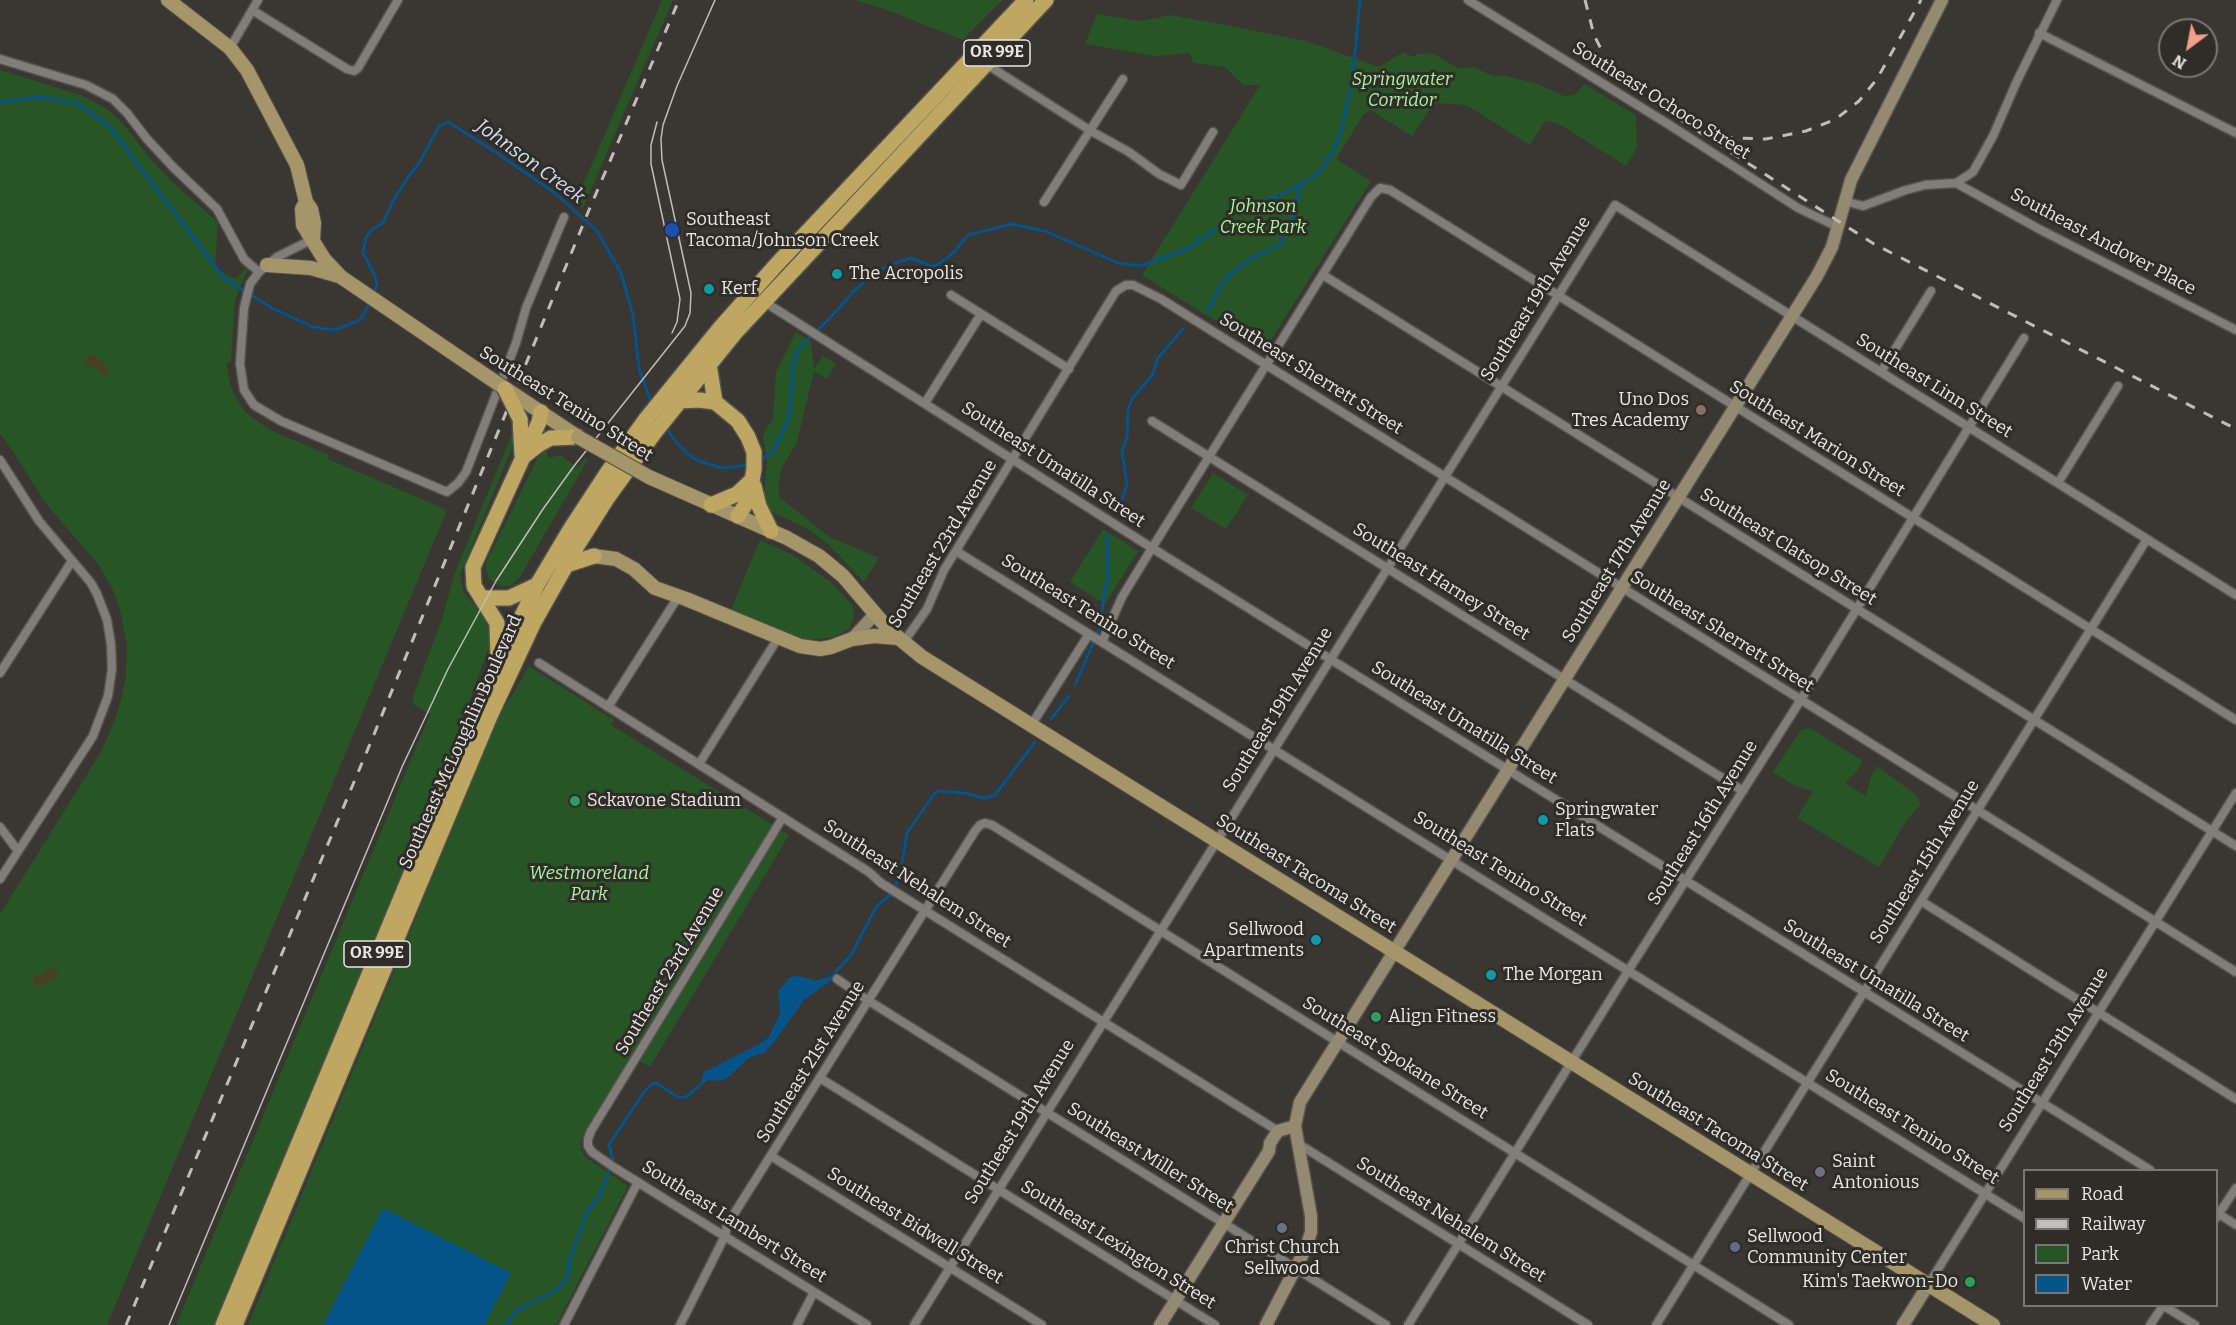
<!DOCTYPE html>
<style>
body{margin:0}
#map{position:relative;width:2236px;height:1325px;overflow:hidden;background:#3a3632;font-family:Bitter,serif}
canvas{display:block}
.legend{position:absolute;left:2023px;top:1169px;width:195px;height:138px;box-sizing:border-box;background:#302c28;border:2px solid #7a7673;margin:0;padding:8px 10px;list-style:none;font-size:18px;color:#e9e6e4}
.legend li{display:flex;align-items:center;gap:12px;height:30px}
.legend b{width:30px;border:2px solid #7a7673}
.north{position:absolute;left:2158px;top:18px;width:60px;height:60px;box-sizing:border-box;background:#302c28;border:2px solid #7a7673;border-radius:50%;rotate:212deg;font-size:16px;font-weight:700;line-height:24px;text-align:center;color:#e9e6e4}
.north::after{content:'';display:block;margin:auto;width:21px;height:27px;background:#f49e8a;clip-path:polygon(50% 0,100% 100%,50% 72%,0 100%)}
</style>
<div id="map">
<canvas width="2236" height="1325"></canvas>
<ul class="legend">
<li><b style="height:8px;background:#a5966a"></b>Road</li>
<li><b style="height:8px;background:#c0bcba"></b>Railway</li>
<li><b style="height:16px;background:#285525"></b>Park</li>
<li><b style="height:16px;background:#045389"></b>Water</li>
</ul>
<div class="north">N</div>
</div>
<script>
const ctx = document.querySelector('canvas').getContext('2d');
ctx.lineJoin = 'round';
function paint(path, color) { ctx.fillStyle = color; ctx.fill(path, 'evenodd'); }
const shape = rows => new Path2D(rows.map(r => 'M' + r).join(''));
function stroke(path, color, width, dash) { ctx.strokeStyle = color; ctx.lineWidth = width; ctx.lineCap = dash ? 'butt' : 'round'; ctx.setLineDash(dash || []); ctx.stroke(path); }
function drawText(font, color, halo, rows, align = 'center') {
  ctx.font = font + ' Bitter,serif'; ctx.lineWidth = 6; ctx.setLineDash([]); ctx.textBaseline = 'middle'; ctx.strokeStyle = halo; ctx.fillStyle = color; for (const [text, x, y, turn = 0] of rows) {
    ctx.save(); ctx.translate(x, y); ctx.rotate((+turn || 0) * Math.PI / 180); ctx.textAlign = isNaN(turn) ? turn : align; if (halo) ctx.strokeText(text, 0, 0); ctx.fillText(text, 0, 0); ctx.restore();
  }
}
paint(shape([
 [662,0,673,0,583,208,575,204],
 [854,0,1002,0,963,40,885,9],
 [1097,14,1142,21,1170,15,1216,23,1306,41,1379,67,1403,52,1414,57,1418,54,1432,53,1458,68,1473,67,1493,76,1502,75,1538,84,1564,96,1574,95,1585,84,1636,116,1637,148,1626,166,1559,124,1545,121,1530,145,1466,105,1437,103,1429,110,1412,136,1370,110,1364,114,1336,159,1371,181,1264,351,1142,275,1260,85,1243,85,1225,67,1193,63,1190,53,1156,56,1085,44],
 [0,70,81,95,107,109,123,124,153,162,174,184,218,222,215,269,236,279,246,268,247,271,235,300,231,362,227,362,227,367,231,388,244,411,268,429,329,455,328,459,447,510,107,1325,0,1325,0,914,101,752,115,720,121,700,126,677,127,647,120,609,112,588,98,564,46,504,11,448,0,434],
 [796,332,811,341,814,369,823,356,836,364,827,379,814,371,797,442,781,470,778,486,780,498,830,537,879,558,864,582,827,543,806,528,772,512,767,507,764,497,767,461,763,435,773,418,776,372],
 [516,424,516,438,460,575,464,593,483,615,491,632,492,639,439,785,215,1325,176,1325,430,714,414,705,412,699,442,619,454,575],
 [545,450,549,458,561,455,577,468,585,458,588,459,520,577,510,586,499,586,489,578,486,569,486,563,538,457],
 [1213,473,1248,495,1226,529,1191,508],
 [1103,529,1138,551,1105,604,1070,582],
 [760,540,793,555,833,584,853,606,854,618,849,629,834,637,809,640,786,633,731,610],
 [529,666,614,720,611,725,789,835,650,1067,631,1056,582,1138,580,1144,584,1156,628,1186,556,1325,248,1325,498,719],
 [1810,728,1863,761,1857,771,1845,783,1866,796,1871,776,1877,766,1919,797,1920,805,1907,820,1879,867,1797,818,1813,791,1807,790,1792,784,1773,772,1801,730]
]), '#285525');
paint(shape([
 [91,355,97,357,106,366,108,371,107,375,103,375,98,369,85,364,86,357],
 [51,968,56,970,57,977,40,986,33,984,33,977,40,975]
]), '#473f1e');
paint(shape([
 [799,976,815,981,828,977,832,980,804,1000,775,1041,764,1053,750,1057,726,1079,719,1081,708,1080,699,1087,704,1072,759,1044,768,1038,780,1014,778,992,790,977],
 [383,1208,511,1273,484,1325,323,1325]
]), '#045389');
stroke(shape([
 [0,102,40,97,76,103,108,125,225,279,272,308,313,327,335,330,360,320,371,301],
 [373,295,377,285,375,276,363,253,366,237,374,228,383,223,392,203,408,177,418,165,439,126,448,122,491,149,555,193,597,231,621,273,633,315,639,369,652,404],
 [1207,311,1225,279,1250,259,1281,244,1294,213,1301,185],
 [666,428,676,442,689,455,699,461,722,468,748,465],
 [760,461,773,451,783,432,789,416,794,360,798,350,831,317,854,291,875,273,889,265,911,258,931,266,938,265,954,252,968,235,1012,224,1045,231,1118,263,1140,266,1187,249,1220,226,1237,209,1280,195,1312,178,1321,170,1334,150,1342,127,1353,75,1360,0],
 [1119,509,1127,484,1122,451,1127,438,1128,409,1132,399,1153,374,1157,359,1184,328],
 [1075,685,1100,628,1104,594,1108,578,1107,535],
 [1051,719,1069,696],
 [829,979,851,955,876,907,889,896,896,885,900,877,907,833,934,794,937,791,964,793,984,798,995,795,1035,742],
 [505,1325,517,1310,557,1290,564,1282,568,1274,570,1258,587,1212,599,1196,613,1160,609,1145,644,1092,652,1084,656,1083,678,1097,685,1098,699,1086]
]), '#045389', 3);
const street = shape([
 [1468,0,1668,124,1798,208,1838,227],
 [252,10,347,69,354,71,358,68,398,0],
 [2039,33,2236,133],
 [230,48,258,0],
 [0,59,86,85,113,99,127,113,147,139,174,168,217,209,244,259,259,272],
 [986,64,1091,131,1129,152,1159,174,1181,185,1213,132],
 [1956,183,2039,229,2236,330],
 [1844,201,1863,206,1906,190,1925,185,1956,183,1973,172,1993,136,2017,81,2057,0],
 [1044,202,1123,79],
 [313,239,277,257,259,272,250,284,244,308,240,364,244,390,254,405,281,421,447,492,458,483,466,472,516,343,526,308,564,217],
 [1323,275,2236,846],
 [951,295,1069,369],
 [763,301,1152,548,2150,1170],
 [1881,372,1931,291],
 [925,403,981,314],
 [1152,421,1743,791],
 [0,460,39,521,91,583,97,594,107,620,111,644,112,669,108,696,93,736,0,879],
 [2058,483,2118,386],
 [956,551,2024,1218],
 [1102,642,1122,597,1152,548,1371,197,1380,188,1390,190,2236,720],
 [903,643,927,609,944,570,1116,291,1126,285,1133,285,1161,299,2236,972],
 [539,663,869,872,881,883,1278,1131],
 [0,673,72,561],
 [608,707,678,597],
 [1032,724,1089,634],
 [699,764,778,638],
 [783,817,591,1131,588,1139,588,1146,592,1152,615,1168,867,1325],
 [0,827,18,851],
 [1921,901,2236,1099],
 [837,979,869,1001,1386,1325],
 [820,1078,1215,1325],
 [1297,1143,1588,1325],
 [771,1156,1042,1325],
 [2216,1212,2236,1225],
 [2216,1218,2236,1188],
 [1928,1285,2236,793],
 [2164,1306,2195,1325],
 [564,1325,638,1182],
 [680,1325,725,1236,727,1225,975,831,980,825,985,823,992,825,1789,1325],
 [797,1325,814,1292],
 [914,1325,1615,205,2236,595],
 [1408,1325,1628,971,1800,701,2024,338],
 [1656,1325,2147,539],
 [2150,1325,2163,1306]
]);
const secondary = shape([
 [852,639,875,614],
 [1160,1325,1269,1151,1270,1143,1278,1131,1295,1126],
 [1266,1325,1306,1248,1311,1232,1311,1216,1295,1126,1300,1102,1817,276,1832,247,1851,180,1942,0],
 [1903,1325,1928,1285]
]);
const primary = shape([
 [168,0,230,48,247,70,297,165,306,202,311,209,314,223,313,239],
 [306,202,302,209,303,225,324,259,341,277,488,377],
 [267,265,311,268,339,276],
 [527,403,578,437],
 [649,477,787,538,819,556,843,576,889,630,922,657,1993,1325],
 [594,556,616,559,634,569,655,588,686,599,800,646,820,649,831,647,852,639,874,636,898,638]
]);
const highway = shape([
 [709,364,715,402],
 [679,401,699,400,715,402,738,421,748,437,754,452,754,469,749,499,738,516],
 [520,419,522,455],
 [524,456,538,445,551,438,578,437],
 [754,486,759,506,771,531],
 [711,505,737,494,752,480],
 [566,565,594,556],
 [483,598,509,598,537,585],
 [498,659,497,623,474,586,473,567,539,422,541,412],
 [223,1325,498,665,537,585,571,528,607,473,646,419,720,328,777,264,1026,0],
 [235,1325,490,716,534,622,577,546,608,497,655,432,735,333,1046,0]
]);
stroke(street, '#55524f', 11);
stroke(secondary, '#55524f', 15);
stroke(primary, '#55524f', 16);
stroke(highway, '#55524f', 18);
stroke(street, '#817d78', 8);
stroke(secondary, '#938a71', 12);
stroke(primary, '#a5966a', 14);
stroke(highway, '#bda761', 15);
stroke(shape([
 [657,122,651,145,651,164,680,299,677,322,672,333],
 [169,1325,402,767,448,669,496,581,543,509,574,466,685,326,690,313,691,293,662,160,661,139,663,125,677,86,715,0]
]), '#c0bcba', 1.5);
stroke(shape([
 [1585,0,1594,35,1605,57,1628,84,1654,103,1874,244,2236,429],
 [1704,130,1732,138,1766,139,1806,131,1836,119,1859,101,1877,79,1921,0],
 [126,1325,375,732,589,210,679,0]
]), '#c0bcba', 3, [10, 10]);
const primaryBridge = shape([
 [488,377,527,403],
 [578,437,649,477]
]);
const highwayBridge = shape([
 [505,389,520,419]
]);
stroke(primaryBridge, '#55524f', 16, []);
stroke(highwayBridge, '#55524f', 18, []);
stroke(primaryBridge, '#a5966a', 14);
stroke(highwayBridge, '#bda761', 15);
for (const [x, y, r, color] of [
 [672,230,8,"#1a4fb4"],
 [837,274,6,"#0f9aa8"],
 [709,289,6,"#0f9aa8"],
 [1701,410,6,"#8d6e63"],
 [575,801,6,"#2e9e5b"],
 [1543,820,6,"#0f9aa8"],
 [1316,940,6,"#0f9aa8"],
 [1491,975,6,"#0f9aa8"],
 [1376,1017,6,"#2e9e5b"],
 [1820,1172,6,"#6b7280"],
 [1282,1228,6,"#6b7280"],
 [1735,1247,6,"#5c6f8a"],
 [1970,1282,6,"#2e9e5b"]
]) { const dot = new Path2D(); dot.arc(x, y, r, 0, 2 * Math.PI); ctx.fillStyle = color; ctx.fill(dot); stroke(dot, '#302c28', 2); }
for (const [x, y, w] of [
 [997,53,66],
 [377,954,66]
]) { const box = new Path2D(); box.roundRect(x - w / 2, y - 13, w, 26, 4.5); ctx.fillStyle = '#302c28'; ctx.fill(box); stroke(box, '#e9e6e4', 1.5); }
drawText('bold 16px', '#e9e6e4', null, [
 ["OR 99E",997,53],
 ["OR 99E",377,954]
]);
drawText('italic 18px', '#a6f69f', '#302c28', [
 ["Springwater",1402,80],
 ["Corridor",1402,101],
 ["Johnson",1263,207],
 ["Creek Park",1263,228],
 ["Westmoreland",589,874],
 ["Park",589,895]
]);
drawText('18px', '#e9e6e4', '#302c28', [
 ["Southeast Ochoco Street",1661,101,32],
 ["Southeast Andover Place",2103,242,28],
 ["Southeast 19th Avenue",1536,299,-58],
 ["Southeast Sherrett Street",1311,374,32],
 ["Southeast Linn Street",1934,386,32],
 ["Southeast Tenino Street",566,404,32],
 ["Southeast Marion Street",1817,439,32],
 ["Southeast Umatilla Street",1053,465,33],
 ["Southeast 23rd Avenue",943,544,-59],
 ["Southeast Clatsop Street",1788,547,32],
 ["Southeast 17th Avenue",1617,561,-58],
 ["Southeast Harney Street",1441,582,32],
 ["Southeast Tenino Street",1088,612,32],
 ["Southeast Sherrett Street",1722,632,32],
 ["Southeast 19th Avenue",1278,710,-58],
 ["Southeast Umatilla Street",1464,723,32],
 ["Southeast McLoughlin Boulevard",461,742,-66],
 ["Southeast 16th Avenue",1703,823,-58],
 ["Southeast 15th Avenue",1925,862,-58],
 ["Southeast Tenino Street",1500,869,32],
 ["Southeast Tacoma Street",1306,874,32],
 ["Southeast Nehalem Street",917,884,33],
 ["Southeast 23rd Avenue",670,971,-59],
 ["Southeast Umatilla Street",1876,981,32],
 ["Southeast 13th Avenue",2054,1050,-58],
 ["Southeast Spokane Street",1395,1058,32],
 ["Southeast 21st Avenue",811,1062,-58],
 ["Southeast 19th Avenue",1020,1122,-58],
 ["Southeast Tenino Street",1912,1127,32],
 ["Southeast Tacoma Street",1718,1132,32],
 ["Southeast Miller Street",1150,1158,32],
 ["Southeast Nehalem Street",1451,1220,32],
 ["Southeast Lambert Street",734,1222,32],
 ["Southeast Bidwell Street",915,1226,32],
 ["Southeast Lexington Street",1118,1245,32]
]);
drawText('18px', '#e9e6e4', '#302c28', [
 ["Southeast",686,220],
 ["Tacoma/Johnson Creek",686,241],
 ["The Acropolis",849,274],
 ["Kerf",721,289],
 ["Uno Dos",1689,400,"right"],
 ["Tres Academy",1689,421,"right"],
 ["Sckavone Stadium",587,801],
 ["Springwater",1555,810],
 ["Flats",1555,831],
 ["Sellwood",1304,930,"right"],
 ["Apartments",1304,951,"right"],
 ["The Morgan",1503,975],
 ["Align Fitness",1388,1017],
 ["Saint",1832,1162],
 ["Antonious",1832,1183],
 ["Sellwood",1747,1237],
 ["Community Center",1747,1258],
 ["Christ Church",1282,1248,"center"],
 ["Sellwood",1282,1269,"center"],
 ["Kim's Taekwon-Do",1958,1282,"right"]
], 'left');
drawText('italic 20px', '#cedfef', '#302c28', [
 ["Johnson Creek",530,162,36]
]);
</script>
